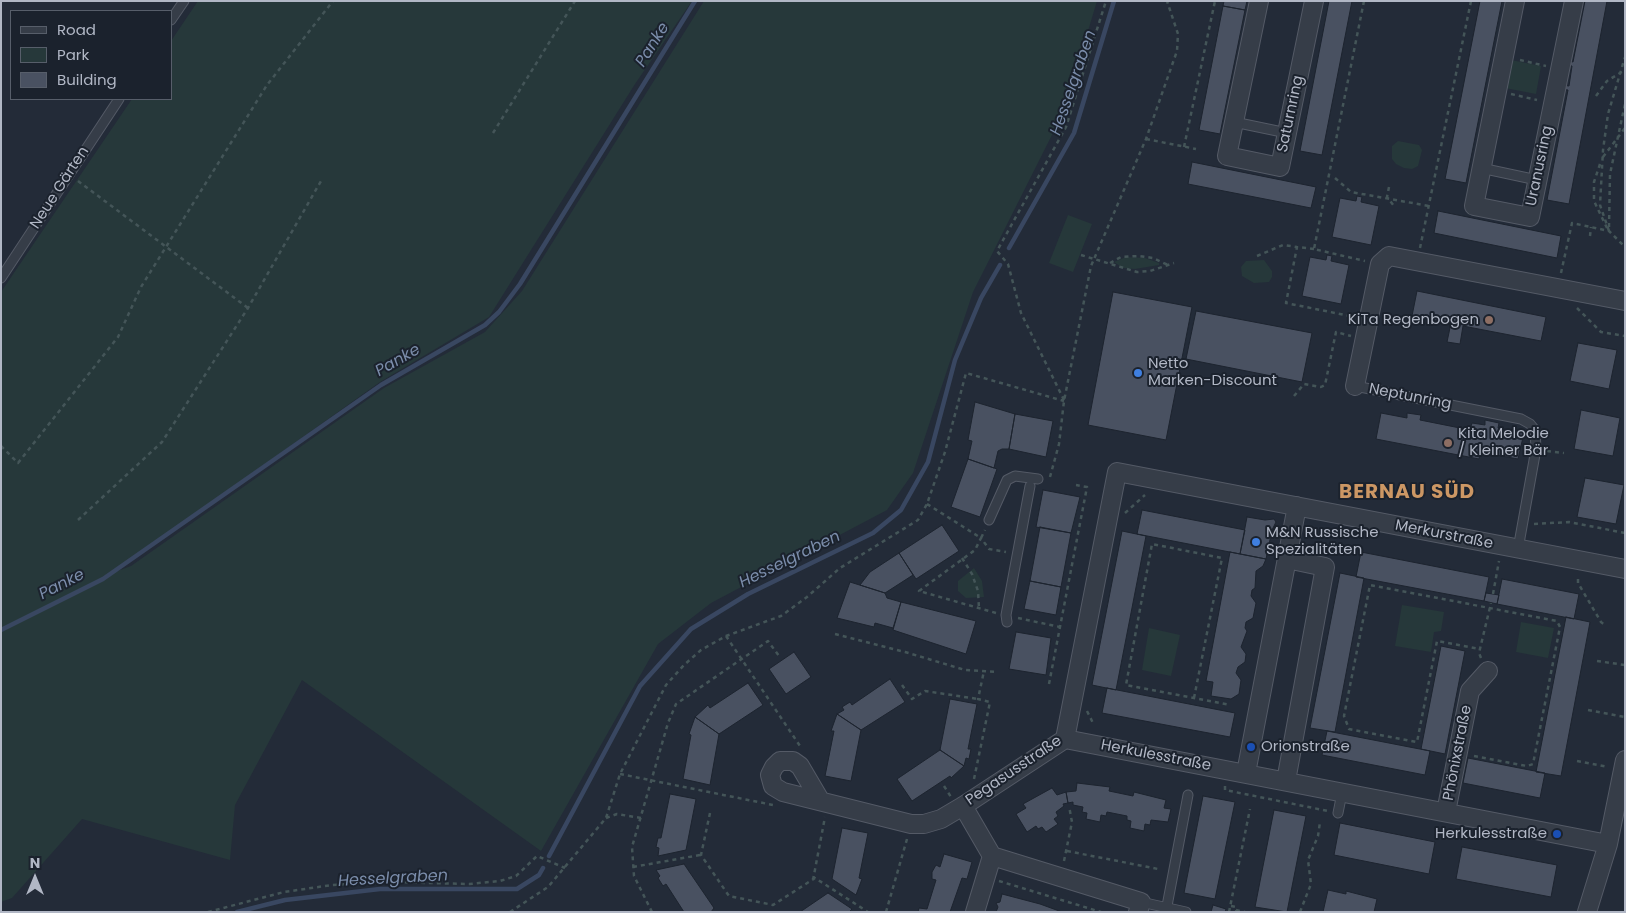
<!DOCTYPE html>
<meta charset="utf-8">
<style>
body{margin:0}
#map{position:relative;width:1626px;height:913px;overflow:hidden;background:#232b38;font-family:Poppins,sans-serif}
canvas{display:block}
.frame{position:absolute;inset:0;border:2px solid #b1b7c5;pointer-events:none}
.legend{position:absolute;left:10px;top:10px;width:162px;height:90px;box-sizing:border-box;background:#1b222d;border:1px solid #575e6a;margin:0;padding:6px 9px;list-style:none;font-size:15px;color:#b1b7c5}
.legend li{display:flex;align-items:center;gap:10px;height:25px}
.legend b{width:25px;border:1px solid #575e6a}
.north{position:absolute;left:10px;top:853px;width:50px;height:50px;-webkit-text-stroke:4px #1b222d;paint-order:stroke;rotate:0deg;font-size:14px;font-weight:700;line-height:20px;text-align:center;color:#b1b7c5}
.north::after{content:'';display:block;margin:auto;width:18px;height:22px;background:#b1b7c5;clip-path:polygon(50% 0,100% 100%,50% 72%,0 100%)}
</style>
<div id="map">
<canvas width="1626" height="913"></canvas>
<div class="frame"></div>
<ul class="legend">
<li><b style="height:6px;background:#363d48"></b>Road</li>
<li><b style="height:14px;background:#26383a"></b>Park</li>
<li><b style="height:14px;background:#495161"></b>Building</li>
</ul>
<div class="north">N</div>
</div>
<script>
const ctx = document.querySelector('canvas').getContext('2d');
ctx.lineJoin = 'round';
function paint(path, color) { ctx.fillStyle = color; ctx.fill(path, 'evenodd'); }
const shape = rows => new Path2D(rows.map(r => 'M' + r).join(''));
function stroke(path, color, width, dash) { ctx.strokeStyle = color; ctx.lineWidth = width; ctx.lineCap = dash ? 'butt' : 'round'; ctx.setLineDash(dash || []); ctx.stroke(path); }
function drawText(font, color, halo, rows, align = 'center') {
  ctx.font = font + ' Poppins,sans-serif'; ctx.lineWidth = 4; ctx.setLineDash([]); ctx.textBaseline = 'middle'; ctx.strokeStyle = halo; ctx.fillStyle = color; for (const [text, x, y, turn = 0] of rows) {
    ctx.save(); ctx.translate(x, y); ctx.rotate((+turn || 0) * Math.PI / 180); ctx.textAlign = isNaN(turn) ? turn : align; if (halo) ctx.strokeText(text, 0, 0); ctx.fillText(text, 0, 0); ctx.restore();
  }
}
paint(shape([
 [198,1,692,1,635,84,489,317,380,382,112,573,131,566,384,388,485,332,522,291,704,1,1097,1,1064,111,973,292,913,473,887,510,711,603,658,644,541,851,302,680,235,805,230,860,82,819,12,898,1,902,1,292,132,99,171,99,171,41],
 [1511,60,1541,66,1536,94,1505,88],
 [1398,141,1419,145,1422,150,1418,166,1412,169,1404,168,1396,164,1392,159,1392,146],
 [1068,215,1092,224,1073,272,1049,263],
 [1126,257,1145,258,1159,263,1159,265,1135,269,1123,268,1114,262],
 [1264,260,1272,271,1272,277,1269,282,1254,283,1242,276,1241,267,1246,261],
 [974,568,982,581,984,597,966,598,958,591,958,581],
 [1402,605,1444,612,1441,631,1434,632,1431,652,1395,646],
 [1521,622,1554,628,1548,658,1516,652],
 [1149,628,1180,635,1171,676,1142,670]
]), '#26383a');
stroke(shape([
 [1009,248,1074,133,1114,1],
 [1,630,103,579,381,385,485,325,499,312,520,284,695,1],
 [549,856,640,686,691,629,748,594,873,533,901,510,928,462,955,360,981,298,1000,265],
 [237,912,285,900,380,889,517,889,539,875,543,868]
]), '#394761', 4.5);
const building = shape([
 [1224,1,1247,1,1245,10,1223,6,1224,1],
 [1329,1,1352,1,1322,155,1300,151,1329,1],
 [1480,1,1502,1,1466,183,1445,179,1480,1],
 [1585,1,1607,1,1569,204,1547,200,1568,90,1562,89,1562,85,1569,86,1572,66,1566,65,1567,61,1573,62,1585,1],
 [1223,6,1245,10,1220,134,1199,130,1223,6],
 [1192,162,1316,187,1311,208,1188,184,1192,162],
 [1357,196,1362,197,1361,202,1379,206,1371,245,1332,237,1340,198,1356,201,1357,196],
 [1438,211,1561,236,1557,258,1434,233,1438,211],
 [1327,255,1332,256,1331,261,1349,265,1341,304,1302,296,1310,257,1326,260,1327,255],
 [1417,291,1546,317,1541,341,1463,326,1460,344,1447,342,1451,323,1412,316,1417,291],
 [1113,292,1192,307,1166,440,1088,425,1113,292],
 [1196,311,1312,333,1302,382,1186,359,1196,311],
 [1578,343,1617,350,1609,389,1570,381,1578,343],
 [975,402,1015,414,1009,449,1002,449,998,451,994,468,968,459,972,441,968,440,975,402],
 [1581,410,1620,418,1613,456,1574,449,1581,410],
 [1381,413,1407,418,1407,413,1421,415,1420,420,1470,430,1472,423,1485,425,1485,420,1499,423,1498,428,1524,433,1518,459,1480,452,1479,459,1376,439,1381,413],
 [1015,414,1053,421,1046,457,1009,449,1015,414],
 [968,459,997,469,980,517,951,507,968,459],
 [1585,478,1624,485,1616,524,1577,517,1585,478],
 [1043,490,1080,497,1071,533,1036,527,1043,490],
 [1142,510,1245,530,1240,554,1137,534,1142,510],
 [1247,517,1265,520,1274,519,1276,522,1272,530,1266,559,1240,554,1247,517],
 [942,525,959,551,916,579,899,553,942,525],
 [1040,527,1071,533,1061,587,1030,581,1040,527],
 [1122,531,1146,536,1116,690,1092,685,1122,531],
 [1230,552,1266,559,1263,566,1256,571,1255,588,1252,590,1251,596,1256,603,1253,618,1246,622,1245,628,1247,631,1241,647,1246,654,1245,662,1238,667,1236,673,1241,680,1239,694,1231,699,1211,696,1213,682,1206,681,1230,552],
 [1361,552,1489,577,1484,601,1356,577,1361,552],
 [899,553,913,575,885,593,860,585,870,572,899,553],
 [1340,573,1364,578,1335,732,1310,728,1340,573],
 [1502,579,1579,594,1574,619,1497,604,1502,579],
 [1030,581,1061,587,1056,615,1024,609,1030,581],
 [850,582,885,593,887,598,901,602,893,628,875,623,874,627,837,618,850,582],
 [1486,593,1499,595,1497,604,1484,601,1486,593],
 [901,602,976,621,966,654,893,630,901,602],
 [1566,617,1590,622,1561,776,1536,772,1566,617],
 [1016,632,1051,638,1046,675,1009,669,1016,632],
 [1441,646,1465,651,1445,754,1421,749,1441,646],
 [794,652,811,677,786,694,769,669,794,652],
 [890,679,905,702,861,730,837,714,844,710,842,707,850,702,852,705,890,679],
 [748,683,763,705,719,734,695,717,708,705,710,708,748,683],
 [1107,688,1235,713,1230,737,1102,713,1107,688],
 [950,699,977,704,968,749,971,749,969,759,966,758,964,766,940,750,950,699],
 [837,714,861,730,851,781,825,776,834,731,831,731,837,714],
 [695,717,719,734,710,785,683,779,691,735,689,734,695,717],
 [1327,731,1430,751,1425,775,1322,755,1327,731],
 [940,750,964,766,951,778,950,776,912,801,897,779,940,750],
 [1468,758,1545,773,1540,798,1463,783,1468,758],
 [1077,783,1110,787,1109,791,1133,796,1134,792,1166,800,1164,808,1171,809,1168,822,1151,820,1150,825,1145,824,1144,831,1130,828,1131,821,1127,820,1127,816,1107,812,1106,816,1101,815,1100,822,1086,819,1087,813,1082,812,1083,807,1073,805,1073,802,1068,803,1066,792,1076,791,1077,783],
 [1052,788,1057,795,1066,792,1068,803,1063,804,1064,806,1056,812,1058,816,1054,819,1058,824,1046,832,1042,827,1038,829,1036,826,1027,832,1016,814,1026,808,1023,804,1052,788],
 [670,794,696,799,686,850,658,856,659,848,656,847,658,838,661,838,670,794],
 [1203,796,1235,802,1215,899,1184,893,1203,796],
 [1274,810,1306,816,1287,912,1255,907,1274,810],
 [1340,823,1435,842,1429,874,1334,855,1340,823],
 [842,828,868,833,859,878,862,879,856,895,832,879,842,828],
 [1462,847,1557,865,1551,897,1456,879,1462,847],
 [944,854,972,862,967,879,962,878,950,912,918,912,919,908,927,909,936,880,932,879,932,872,936,865,940,867,944,854],
 [684,864,714,908,711,912,684,912,666,884,663,886,658,878,660,876,656,870,684,864],
 [1328,890,1346,894,1346,891,1377,899,1374,912,1323,912,1328,890],
 [828,893,852,909,849,912,800,912,828,893],
 [1002,894,1040,904,1062,912,996,912,998,907,996,903,1000,902,1002,894],
 [1213,905,1226,909,1225,912,1211,912,1213,905]
]);
paint(building, '#495161');
stroke(building, '#1d242f', 1);
const lane = shape([
 [171,20,184,1],
 [1234,122,1287,133],
 [1481,168,1537,180],
 [1,278,119,99],
 [1355,386,1521,419,1530,424,1535,430,1536,449,1518,549],
 [989,520,1007,480,1015,476,1038,479],
 [1007,622,1006,615,1030,486],
 [1338,813,1342,793],
 [1141,902,1186,912],
 [1167,906,1188,795]
]);
const street = shape([
 [1259,1,1227,156,1280,167,1314,1],
 [1515,1,1474,206,1530,217,1574,1],
 [1355,386,1380,264,1389,256,1625,301],
 [1065,739,1608,844],
 [1246,773,1297,506],
 [1286,781,1325,567,1287,559],
 [820,800,800,766,793,761,780,761,774,767,770,775,773,786,783,792,911,824,924,824,941,819,963,806,1065,739,1117,472,1625,569],
 [963,806,992,856,1141,902,1138,912],
 [1446,812,1470,691,1488,671],
 [975,912,992,856],
 [1587,912,1608,844,1625,760]
]);
stroke(lane, '#545a66', 11);
stroke(street, '#545a66', 20);
stroke(shape([
 [1364,1,1314,249,1365,261],
 [1520,60,1546,66],
 [1511,94,1537,100],
 [1596,96,1607,81,1625,70],
 [493,133,575,1],
 [1146,139,1196,149],
 [1184,147,1215,1],
 [1603,157,1625,128],
 [1600,164,1594,182,1594,201,1607,228],
 [1335,178,1351,192,1429,206],
 [78,181,248,308],
 [1389,187,1387,197,1394,206],
 [1609,227,1610,174,1625,104],
 [1609,231,1600,205,1603,150,1608,114,1625,57],
 [1590,236,1591,227],
 [1420,248,1471,1],
 [1314,249,1297,247,1286,303,1355,317],
 [1081,255,1137,272,1150,271,1174,263],
 [1257,256,1283,245,1297,247],
 [1110,263,1121,257,1139,256,1153,258,1168,265],
 [1561,273,1572,223,1609,231,1625,247],
 [1577,308,1601,332,1625,336],
 [1294,396,1304,384,1321,387,1325,385,1336,332,1351,336],
 [1064,400,1021,313,1008,264,997,251,1066,127,1106,1],
 [1,446,18,463,118,337,141,287,267,85,333,1],
 [1547,451,1564,453],
 [1050,477,1059,444,1064,401,1091,266,1146,139,1177,51,1178,34,1167,1],
 [927,504,981,538,985,530],
 [1125,513,1145,495],
 [78,520,162,442,248,308,321,181],
 [1534,524,1569,522,1625,533],
 [962,558,972,574,978,591,979,609],
 [1578,579,1578,583,1601,622,1605,625],
 [1493,594,1499,561],
 [996,613,919,591,975,550,981,538,989,549,1006,552],
 [1018,618,1060,627],
 [835,634,905,652,965,670,996,672],
 [726,636,800,746],
 [1481,658,1479,653,1491,603],
 [1597,661,1625,665],
 [1049,684,1087,487,1076,485],
 [902,685,912,699,925,691,978,699],
 [1194,698,1222,558,1152,544,1126,685,1194,698,1230,705],
 [1588,710,1625,717],
 [1087,711,1094,725],
 [1474,756,1527,766,1533,764,1560,627,1557,621,1370,585,1344,716,1349,729,1417,742,1437,641,1480,649],
 [1577,761,1608,767],
 [620,774,773,805],
 [974,779,990,702,978,699,984,671],
 [944,786,951,797],
 [1225,786,1225,790,1328,811],
 [710,813,701,855,729,896,773,905,815,878,868,912],
 [606,818,617,814,641,818],
 [1067,851,1158,869],
 [1064,861,1072,822,1069,806],
 [633,867,700,855],
 [813,880,825,817],
 [999,881,1101,912],
 [1231,906,1236,907,1236,910,1245,912],
 [208,912,284,892,332,885,390,882,469,884,500,881,516,876,537,856,565,868],
 [510,912,548,887,606,818,620,774,666,685,684,665,701,650,726,636,781,616,807,597,840,568,918,520,927,504,945,452,966,373,1064,401],
 [652,912,634,876,632,847,668,723,676,704,768,641,779,656],
 [886,912,907,839],
 [1229,912,1250,809],
 [1300,912,1311,884,1308,860,1318,836,1320,822]
]), '#445558', 2.5, [4, 4]);
stroke(lane, '#363d48', 9);
stroke(street, '#363d48', 18);
for (const [x, y, r, color] of [
 [1489,320,5,"#8d6e63"],
 [1138,373,5,"#3f7fe0"],
 [1448,443,5,"#8d6e63"],
 [1256,542,5,"#3f7fe0"],
 [1251,747,5,"#1a4fb4"],
 [1557,834,5,"#1a4fb4"]
]) { const dot = new Path2D(); dot.arc(x, y, r, 0, 2 * Math.PI); ctx.fillStyle = color; ctx.fill(dot); stroke(dot, '#1b222d', 2); }
drawText('15px', '#b1b7c5', '#1b222d', [
 ["Saturnring",1291,114,-78],
 ["Uranusring",1540,166,-78],
 ["Neue Gärten",60,188,-57],
 ["Neptunring",1410,397,11],
 ["Merkurstraße",1444,535,11],
 ["Phönixstraße",1458,753,-79],
 ["Herkulesstraße",1156,756,11],
 ["Pegasusstraße",1014,771,-34]
]);
drawText('15px', '#b1b7c5', '#1b222d', [
 ["KiTa Regenbogen",1479,320,"right"],
 ["Netto",1148,364],
 ["Marken-Discount",1148,381],
 ["Kita Melodie",1458,434],
 ["/ Kleiner Bär",1458,451],
 ["M&N Russische",1266,533],
 ["Spezialitäten",1266,550],
 ["Orionstraße",1261,747],
 ["Herkulesstraße",1547,834,"right"]
], 'left');
drawText('italic 16px', '#7b8dab', '#1b222d', [
 ["Panke",653,45,-58],
 ["Hesselgraben",1074,83,-71],
 ["Panke",398,361,-30],
 ["Hesselgraben",790,560,-26],
 ["Panke",62,585,-27],
 ["Hesselgraben",393,879,-3]
]);
ctx.letterSpacing = '1px';
drawText('bold 20px', '#cc9764', '#1b222d', [
 ["BERNAU SÜD",1407,493]
]);
ctx.letterSpacing = '0px';
</script>
